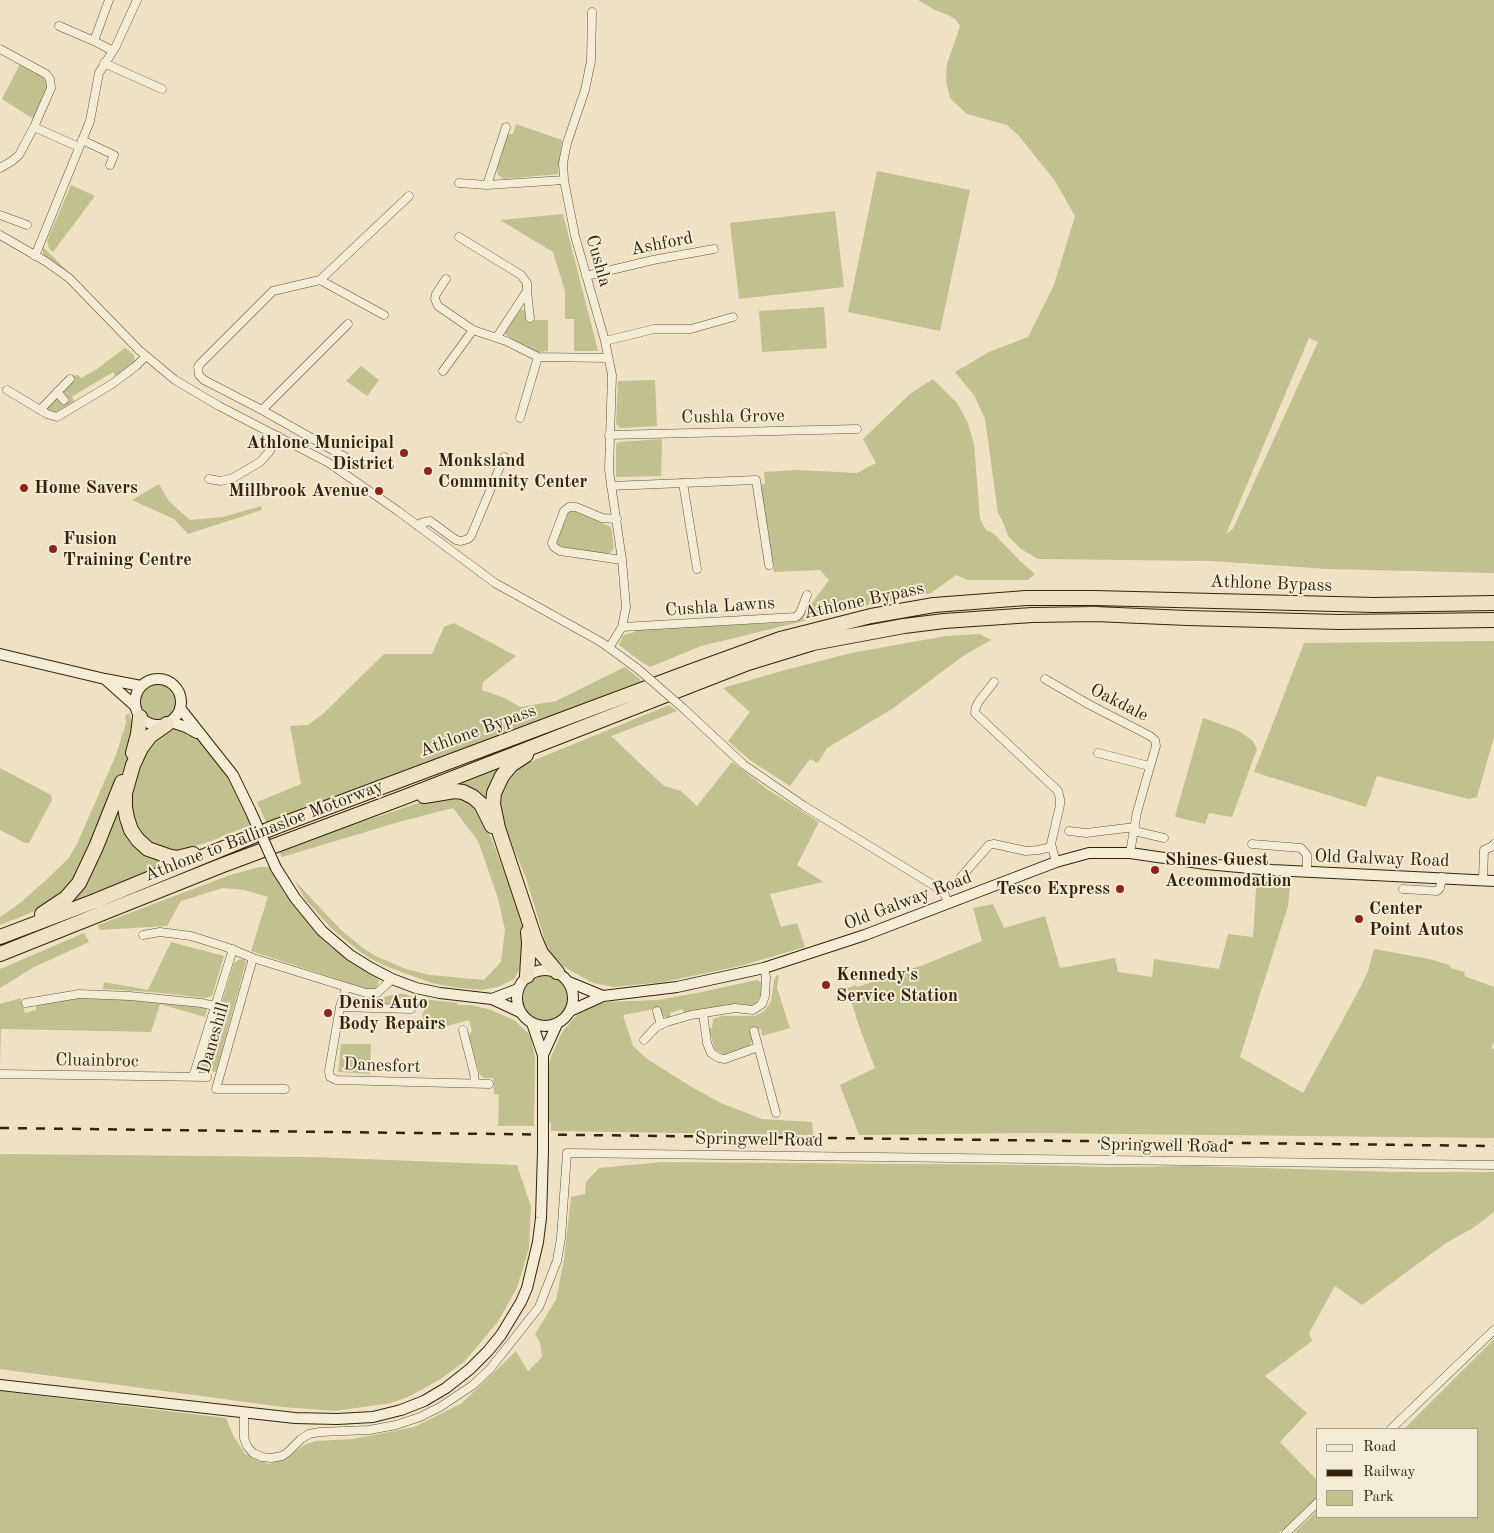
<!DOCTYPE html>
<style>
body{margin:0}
#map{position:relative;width:1494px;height:1533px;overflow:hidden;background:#efe1c3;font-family:"Old Standard TT",serif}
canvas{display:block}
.legend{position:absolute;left:1316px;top:1428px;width:162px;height:90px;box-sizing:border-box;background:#f5ecd8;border:1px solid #a79c86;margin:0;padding:6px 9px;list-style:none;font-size:15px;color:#33230b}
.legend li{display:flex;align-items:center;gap:10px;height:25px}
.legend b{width:25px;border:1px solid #a79c86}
</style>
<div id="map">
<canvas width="1494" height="1533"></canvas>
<ul class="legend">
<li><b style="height:6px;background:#f5ecd8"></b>Road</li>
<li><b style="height:6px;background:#33230b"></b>Railway</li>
<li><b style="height:14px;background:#c1c08e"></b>Park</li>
</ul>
</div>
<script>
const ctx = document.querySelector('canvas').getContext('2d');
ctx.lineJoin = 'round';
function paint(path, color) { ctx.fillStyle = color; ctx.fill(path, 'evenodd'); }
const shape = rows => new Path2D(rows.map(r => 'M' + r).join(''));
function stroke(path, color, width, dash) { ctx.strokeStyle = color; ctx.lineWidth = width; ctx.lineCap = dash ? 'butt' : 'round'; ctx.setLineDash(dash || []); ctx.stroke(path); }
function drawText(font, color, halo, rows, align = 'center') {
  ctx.font = font + ' "Old Standard TT",serif'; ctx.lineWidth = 4; ctx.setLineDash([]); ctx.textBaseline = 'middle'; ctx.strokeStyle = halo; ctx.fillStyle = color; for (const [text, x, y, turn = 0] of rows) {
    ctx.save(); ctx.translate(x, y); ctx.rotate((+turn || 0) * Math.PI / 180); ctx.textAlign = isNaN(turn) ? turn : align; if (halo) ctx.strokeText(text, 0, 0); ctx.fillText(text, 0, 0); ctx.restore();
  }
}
paint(shape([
 [918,0,1494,0,1494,573,1328,569,1211,561,1038,559,1021,549,1008,536,1003,522,998,513,985,419,974,395,955,372,989,352,1028,337,1054,285,1075,216,1055,181,1019,136,1007,125,967,114,950,98,946,81,947,64,960,26,955,19,948,15,933,9],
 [1309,338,1318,342,1233,529,1226,534],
 [20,64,43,76,47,80,48,87,35,120,2,99],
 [516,124,562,140,558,174,504,179,498,175,497,168,506,137,509,134,513,134],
 [877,171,970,190,940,331,848,312],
 [71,185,95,196,53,252,49,248,47,241],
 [835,211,844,287,739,299,730,223],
 [563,214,598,351,574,351,574,319,565,319,565,291,553,252,500,220],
 [43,247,76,279,76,280,43,255],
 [824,307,827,348,762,352,759,311],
 [521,309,526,311,529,320,548,320,548,351,534,353,506,335,505,332],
 [125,348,134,355,135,362,116,377,113,372,73,396,72,397,75,403,57,413,48,411,47,408,56,399,60,399,64,404,69,400,63,392,65,388,73,381,72,378,73,376,78,375,81,378,97,369],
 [361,366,379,380,367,396,346,381],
 [933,379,957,403,968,423,974,444,980,519,986,530,993,533,1020,561,1035,574,1028,580,968,580,956,575,931,593,816,615,804,621,701,646,650,667,640,661,619,645,623,635,635,632,635,629,798,622,829,580,820,570,774,572,759,485,765,484,764,472,797,470,857,473,876,463,863,439,910,394],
 [655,380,657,426,621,428,618,426,616,424,618,381],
 [662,439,661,476,616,477,616,444,618,442],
 [159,484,169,501,190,520,223,517,261,506,262,510,188,534,174,519,132,500],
 [573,511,611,527,614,548,611,552,606,554,563,547,557,544,557,539,568,513],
 [454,623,516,656,483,682,482,690,505,698,520,707,556,701,625,667,642,681,360,789,266,822,257,802,301,784,290,726,308,725,324,713,384,654,432,654,444,627],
 [980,634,991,640,963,656,892,709,827,748,818,763,810,759,790,786,751,761,728,741,750,712,723,688,778,672,851,653,946,636],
 [1494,641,1494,737,1477,797,1469,799,1377,776,1366,807,1254,772,1304,643],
 '138 702a19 19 0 1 1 38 0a19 19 0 1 1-38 0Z',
 [669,705,677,711,611,736,664,786,681,791,697,806,732,762,767,789,819,822,797,865,823,882,770,894,781,927,797,923,805,947,740,966,663,982,614,987,593,983,566,968,552,955,546,944,526,878,501,819,498,794,503,782,520,766],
 [129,713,133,725,132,747,94,842,72,885,45,907,0,925,0,917,20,903,45,881,68,859,77,844,116,755,126,723,125,716],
 [1203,718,1239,731,1253,741,1257,749,1232,817,1209,813,1205,824,1176,817,1175,816],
 [176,728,192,734,203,742,225,771,251,825,211,841,180,851,172,851,152,844,143,837,129,814,133,781,149,744,168,729],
 [505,762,498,770,490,783,488,791,488,810,463,786,452,784],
 [0,768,51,795,52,800,29,843,25,843,0,830],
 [445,794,450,794,470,802,478,811,492,840,521,915,524,929,522,965,514,979,498,987,481,990,453,987,432,983,393,969,375,961,359,951,331,928,305,899,295,881,341,930,363,948,375,956,406,969,430,975,484,980,501,962,505,930,498,898,478,841,453,808,402,821,282,857,278,850],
 [118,800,125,827,178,861,68,903],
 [260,867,269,867,285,894,327,944,378,979,379,981,376,988,370,990,251,951,268,897,244,890,223,888,181,901,167,926,100,930,98,925,230,875],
 [1257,874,1291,878,1288,906,1240,1057,1303,1093,1360,988,1368,971,1374,949,1429,959,1449,965,1451,968,1465,972,1464,976,1494,987,1494,1042,1491,1048,1494,1049,1494,1138,1030,1133,859,1135,840,1085,875,1068,861,1032,847,988,856,985,857,987,921,966,982,941,973,908,993,904,1004,928,1045,916,1060,968,1115,958,1118,972,1152,977,1154,959,1219,969,1228,934,1253,937],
 [84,933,89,942,34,967,0,988,0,969],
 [171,942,224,956,212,996,206,998,152,992,103,989,104,982,148,990],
 [243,959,246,962,216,1072,204,1070,202,1067,234,963,238,960],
 '521 997a25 25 0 1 1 50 0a25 25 0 1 1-50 0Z',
 [779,975,777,988,790,1028,762,1036,761,1029,752,1030,752,1041,749,1046,725,1055,715,1050,709,1029,712,1028,713,1019,722,1016,755,1016,764,1011,771,1002,774,981,776,976],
 [757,980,761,982,762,985,761,995,754,1006,685,1014,682,1009,670,1013,671,1018,668,1019,662,1015,660,1008,623,1015,633,1046,647,1059,695,1089,721,1103,762,1119,812,1122,813,1135,551,1131,551,1122,548,1122,548,1076,550,1059,562,1032,577,1015,596,1005,607,1002,658,1000,702,992],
 [396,994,405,994,415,998,457,1003,458,1005,472,1005,491,1010,514,1020,528,1033,531,1038,535,1058,534,1126,498,1126,499,1095,494,1094,493,1078,484,1078,480,1075,469,1038,470,1033,472,1031,469,1020,428,1031,422,1015,424,1011,422,1005,414,1003,408,999,399,999,396,1004,394,1005,360,1004,348,1001,349,998,353,997,372,1000],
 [78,997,119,998,203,1007,207,1009,205,1017,160,1004,151,1032,1,1029,0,1067,0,1004,21,998,25,1013,36,1010,36,1005],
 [341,1044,371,1044,370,1074,338,1072],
 [0,1154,311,1157,517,1165,531,1207,529,1248,517,1288,497,1323,464,1362,439,1380,408,1397,391,1403,335,1411,283,1407,0,1369],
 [662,1162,1030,1165,1105,1167,1197,1166,1394,1172,1494,1172,1494,1212,1473,1228,1446,1243,1362,1305,1335,1286,1309,1333,1312,1341,1265,1376,1307,1413,1280,1442,1318,1481,1318,1496,1279,1533,0,1533,0,1391,226,1418,233,1435,245,1454,269,1464,287,1458,304,1445,316,1441,353,1439,414,1427,462,1403,516,1351,528,1371,542,1357,540,1342,535,1334,556,1300,564,1259,571,1197,585,1194,586,1182,599,1168],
 [1494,1339,1494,1533,1294,1533,1318,1510,1318,1517,1478,1517,1478,1429,1404,1429]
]), '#c1c08e');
const street = shape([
 [109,0,94,41,113,51],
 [592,12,591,61,585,90,567,143,563,163,564,180,575,236,605,341,612,375,609,470,622,560,626,607,622,627,609,648],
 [59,26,94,41],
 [0,49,46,74,50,79,51,88,34,127,19,155,12,161,0,168],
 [104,63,162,89],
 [34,127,79,147],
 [82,140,114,155,110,165],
 [459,183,487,185,564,180],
 [487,185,506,127],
 [0,215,27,225],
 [0,235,45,261,69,278,139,350,175,380,219,406,329,463,398,511,495,583,601,642,638,669],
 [459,237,521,275,527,283,527,291,497,337],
 [35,256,90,121,99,73,116,46,137,0],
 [586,276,653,260,714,249],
 [446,279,436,294,435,299,438,306,473,330,506,341,538,357,608,358],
 [320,280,384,315],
 [527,291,530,318],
 [605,341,654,329,691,329,733,317],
 [443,371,473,330],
 [7,390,47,414,57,417,112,384,136,366,146,356],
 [57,392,64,400],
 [40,410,70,379],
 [262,410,348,324],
 [520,418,538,357],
 [609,435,857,429],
 [342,471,349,461,345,457,262,410,204,380,199,375,198,367,200,364,273,291,320,280,409,196],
 [209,479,221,481,233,478,260,462,269,452,278,436],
 [683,483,697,569],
 [611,486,756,480,769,565],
 [617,519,602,518,576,507,569,507,564,511,552,543,554,547,560,551,622,560],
 [418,526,421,523,430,521,456,540,461,541,468,539,471,536,504,457],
 [622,627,796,617,800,613,807,595],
 [1045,679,1090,705,1150,736,1155,740,1156,746,1137,812,1130,853],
 [994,682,979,701,976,707,975,713,1058,791,1060,799,1060,805,1051,844,1056,862],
 [683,708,744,765,804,806,938,888,944,893,948,903],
 [1098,753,1149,766],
 [1069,831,1086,833,1135,827],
 [1134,831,1164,838],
 [1252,844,1301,848,1307,855,1307,872],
 [961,877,989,845,994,844,1026,851,1038,850,1052,847],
 [1483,879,1484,850,1491,847,1494,844],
 [1403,889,1437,891,1440,888,1442,877],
 [143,935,160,932,191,936,226,947,253,958,366,993,377,993,392,979],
 [253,958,216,1089,285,1089],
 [346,988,340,1007,329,1071,330,1077,336,1080,489,1084],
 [26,1003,79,994,130,996,201,1003,215,1006],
 [340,1007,411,1009],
 [657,1011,661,1025],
 [703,1013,707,1043,711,1053,719,1058,725,1059,758,1047],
 [463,1030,474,1073,475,1083],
 [754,1031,776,1113],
 [644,1040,656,1027,667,1022,691,1015,735,1008,753,1010,762,1004,765,996,766,977,764,968],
 [0,1074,207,1077],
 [193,1077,233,949],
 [244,1413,244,1438,247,1446,253,1453,262,1457,271,1458,282,1456,288,1452,301,1439,309,1434,320,1432,369,1430,396,1425,420,1417,440,1407,473,1385,490,1369,539,1307,557,1261,561,1238,567,1153,1494,1165],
 [1391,1429,1494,1330],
 [1286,1533,1318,1502]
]);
const secondary = shape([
 [0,654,105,679,141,686],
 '135 702a23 23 0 1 1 46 0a23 23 0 1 1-46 0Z',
 [106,680,134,705],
 [180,708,233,775,250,810],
 [171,722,186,727,197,733],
 [276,868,295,898,322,931,350,955,371,968,392,979,416,988,440,993,492,999,520,1012],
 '517 998a28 28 0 1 1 56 0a28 28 0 1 1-56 0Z',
 [569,982,603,996],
 [492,999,518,989],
 [570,1011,603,996,677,987,764,968,865,935,1056,862,1089,853,1130,853,1206,864,1272,870,1494,881],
 [532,1023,543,1055,543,1123],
 [543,1055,557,1024],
 [0,1385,295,1418,337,1419,373,1417,401,1410,424,1401,446,1388,470,1369,488,1351,501,1335,521,1302,527,1288,538,1242,541,1218,543,1151]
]);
const highway = shape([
 [167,724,150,736,141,748,133,765,125,793,125,807,127,818,131,830,138,840,148,849,171,857,177,858,193,854],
 [133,753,138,734,140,717],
 [526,755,511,765,502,776,494,793,493,804,498,828,535,939,541,953,557,972],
 [424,796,455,791,463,792,473,797,481,804,492,826],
 [42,914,66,898,79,883,96,847,122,782],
 [0,937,95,901,275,827,689,672,780,639,871,616,934,605,1026,598,1094,598,1375,605,1494,603],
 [0,954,223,865,402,798,748,663,813,643,904,626,944,621,1032,615,1095,614,1187,618,1340,622,1494,620],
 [527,976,529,943,528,932]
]);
stroke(street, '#625239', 9);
stroke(secondary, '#33230b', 12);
stroke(highway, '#33230b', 16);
stroke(street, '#f5ecd8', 8);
stroke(secondary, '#f5ecd8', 10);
stroke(highway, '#efe1c3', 14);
stroke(shape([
 [0,1128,1494,1146]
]), '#33230b', 2.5, [9, 9]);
const streetBridge = shape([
 [638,669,683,708]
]);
const secondaryBridge = shape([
 [250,810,276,868],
 [543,1123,543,1151]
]);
stroke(streetBridge, '#625239', 9, []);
stroke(secondaryBridge, '#33230b', 12, []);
stroke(streetBridge, '#f5ecd8', 8);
stroke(secondaryBridge, '#f5ecd8', 10);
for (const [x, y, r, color] of [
 [404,453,5,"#8f2418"],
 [428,471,5,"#8f2418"],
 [24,488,5,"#8f2418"],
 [379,491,5,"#8f2418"],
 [53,549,5,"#8f2418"],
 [1155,870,5,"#8f2418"],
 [1120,889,5,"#8f2418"],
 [1359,919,5,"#8f2418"],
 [826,985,5,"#8f2418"],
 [328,1013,5,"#8f2418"]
]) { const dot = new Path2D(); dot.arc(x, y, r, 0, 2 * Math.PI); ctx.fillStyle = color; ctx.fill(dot); stroke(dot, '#f5ecd8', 2); }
drawText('18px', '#33230b', '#f5ecd8', [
 ["Ashford",662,244,-11],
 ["Cushla",598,261,74],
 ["Cushla Grove",733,417,-1],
 ["Athlone Bypass",1271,584,2],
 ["Athlone Bypass",864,601,-12],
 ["Cushla Lawns",720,607,-4],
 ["Oakdale",1119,703,27],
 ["Athlone Bypass",478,731,-20],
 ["Athlone to Ballinasloe Motorway",264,831,-21],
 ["Old Galway Road",1382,859,2],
 ["Old Galway Road",908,901,-21],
 ["Daneshill",214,1038,-74],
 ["Cluainbroc",97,1061,1],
 ["Danesfort",382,1066,2],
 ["Springwell Road",759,1140,1],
 ["Springwell Road",1164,1146,1]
]);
drawText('bold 18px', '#33230b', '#f5ecd8', [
 ["Athlone Municipal",394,443,"right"],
 ["District",394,464,"right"],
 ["Monksland",438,461],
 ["Community Center",438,482],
 ["Home Savers",34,488],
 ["Millbrook Avenue",369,491,"right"],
 ["Fusion",63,539],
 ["Training Centre",63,560],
 ["Shines Guest",1165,860],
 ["Accommodation",1165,881],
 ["Tesco Express",1110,889,"right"],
 ["Center",1369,909],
 ["Point Autos",1369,930],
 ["Kennedy's",836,975],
 ["Service Station",836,996],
 ["Denis Auto",338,1003],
 ["Body Repairs",338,1024]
], 'left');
</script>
